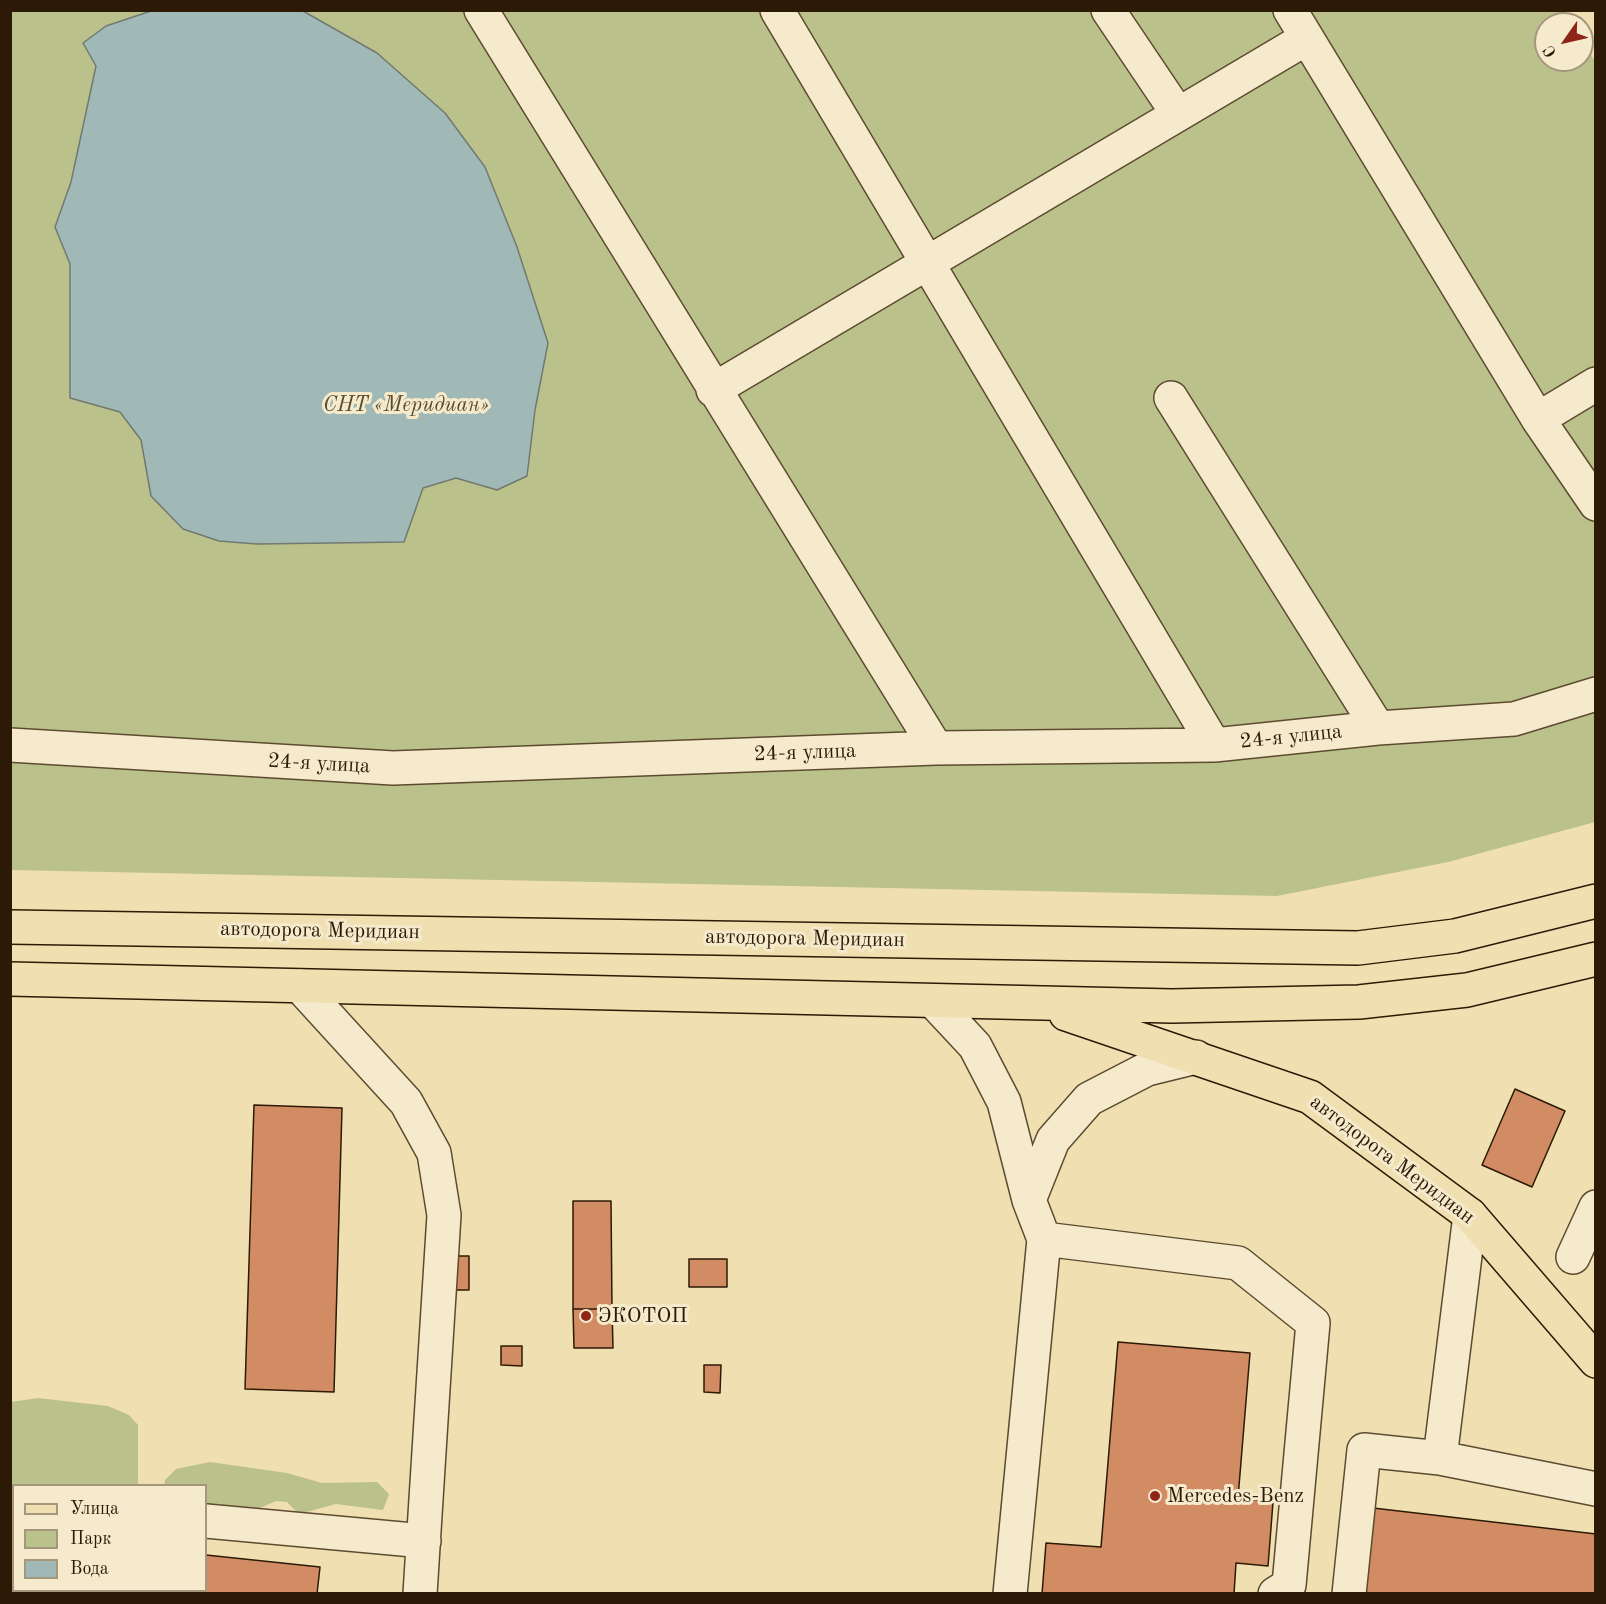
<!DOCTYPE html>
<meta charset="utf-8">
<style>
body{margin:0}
#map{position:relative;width:1606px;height:1604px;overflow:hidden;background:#f0dfb0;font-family:"Old Standard TT",serif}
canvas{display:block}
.frame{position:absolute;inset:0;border:12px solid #2c1a06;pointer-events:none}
.legend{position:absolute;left:12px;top:1484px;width:195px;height:108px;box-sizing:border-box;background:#f5eacc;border:2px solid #a5977d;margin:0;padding:8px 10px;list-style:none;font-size:18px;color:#2c1a06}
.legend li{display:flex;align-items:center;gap:12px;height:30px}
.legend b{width:30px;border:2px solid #a5977d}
.north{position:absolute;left:1534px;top:12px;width:60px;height:60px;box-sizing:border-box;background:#f5eacc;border:2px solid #a5977d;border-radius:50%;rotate:236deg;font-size:16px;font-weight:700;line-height:24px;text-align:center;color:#2c1a06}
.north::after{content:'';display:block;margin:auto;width:21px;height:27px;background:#8f2418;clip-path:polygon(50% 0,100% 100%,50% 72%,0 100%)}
</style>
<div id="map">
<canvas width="1606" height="1604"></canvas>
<div class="frame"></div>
<ul class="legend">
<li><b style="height:8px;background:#f0dfb0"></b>Улица</li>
<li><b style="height:16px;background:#bbc18b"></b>Парк</li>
<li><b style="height:16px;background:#a0b9b7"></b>Вода</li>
</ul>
<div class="north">С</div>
</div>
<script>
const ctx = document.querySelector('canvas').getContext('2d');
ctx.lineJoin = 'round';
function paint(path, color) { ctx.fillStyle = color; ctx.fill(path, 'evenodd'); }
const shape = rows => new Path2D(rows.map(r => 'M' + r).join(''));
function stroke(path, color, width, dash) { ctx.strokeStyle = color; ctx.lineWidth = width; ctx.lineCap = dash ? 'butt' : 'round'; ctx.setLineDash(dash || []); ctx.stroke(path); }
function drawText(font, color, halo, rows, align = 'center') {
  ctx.font = font + ' "Old Standard TT",serif'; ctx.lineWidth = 6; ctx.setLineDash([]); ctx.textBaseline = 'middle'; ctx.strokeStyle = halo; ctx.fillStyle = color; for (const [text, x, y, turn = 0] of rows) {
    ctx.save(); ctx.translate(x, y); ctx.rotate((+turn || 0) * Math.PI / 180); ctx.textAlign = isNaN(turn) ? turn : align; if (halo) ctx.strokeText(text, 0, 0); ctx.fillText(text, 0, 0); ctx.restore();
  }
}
paint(shape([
 [1562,10,1571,24,1546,24,1546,60,1582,60,1582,41,1595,61,1595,822,1448,862,1277,896,11,870,11,11],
 [38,1398,108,1406,129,1415,138,1425,138,1485,14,1486,13,1490,11,1487,11,1402],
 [210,1462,287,1473,322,1483,377,1482,389,1494,383,1510,336,1504,299,1514,287,1502,276,1501,246,1514,206,1515,206,1486,164,1486,165,1480,176,1469]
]), '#bbc18b');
const water = shape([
 [151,11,303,11,377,53,445,113,485,167,517,247,548,343,535,410,527,476,497,490,456,478,423,488,404,542,257,544,219,541,183,529,151,496,141,440,120,412,70,398,70,264,55,227,71,182,96,66,83,43,106,26,151,11]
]);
paint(water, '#a0b9b7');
stroke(water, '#727970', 1.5);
const building = shape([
 [1515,1089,1565,1111,1532,1187,1482,1165,1515,1089],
 [254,1105,342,1108,334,1392,245,1389,254,1105],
 [573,1201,611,1201,612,1309,573,1309,573,1201],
 [451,1256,469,1256,469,1290,451,1290,451,1256],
 [689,1259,727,1259,727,1287,689,1287,689,1259],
 [573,1309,612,1309,613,1348,574,1348,573,1309],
 [1118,1342,1250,1353,1238,1498,1273,1502,1268,1566,1236,1563,1234,1594,1042,1594,1046,1543,1101,1547,1118,1342],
 [501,1346,522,1346,522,1366,501,1365,501,1346],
 [704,1365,721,1365,720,1393,704,1392,704,1365],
 [1373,1508,1596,1534,1596,1594,1363,1594,1373,1508],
 [10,1541,14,1541,14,1590,51,1590,51,1594,10,1594,10,1541],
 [206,1555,320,1567,317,1594,55,1594,55,1590,206,1590,206,1555]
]);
paint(building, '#d28c64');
stroke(building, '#2c1a06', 1.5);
const minor = shape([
 [481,10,936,748],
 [777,10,1214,745],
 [1108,10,1178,114],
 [1290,10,1538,419,1596,504],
 [713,390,1307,38],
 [1171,398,1378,728],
 [1538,419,1596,384],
 [10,745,393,768,936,748,1214,745,1378,728,1514,719,1596,694],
 [300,986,406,1102,434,1153,444,1215,420,1594],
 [933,1001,975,1046,1004,1102,1029,1200,1044,1239,1238,1263,1313,1323,1289,1585,1275,1594],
 [1029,1200,1053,1140,1089,1099,1147,1069,1196,1057],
 [1573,1257,1596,1207],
 [1440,1458,1470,1215],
 [10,1502,14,1503],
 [206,1521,424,1541],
 [1010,1594,1044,1239],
 [1349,1594,1364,1450,1440,1458,1596,1489]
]);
const major = shape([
 [10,927,1358,948,1455,936,1596,901],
 [10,979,1172,1006,1359,1002,1467,990,1596,959],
 [1066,1014,1310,1097,1470,1215,1596,1361]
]);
stroke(minor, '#5d4b30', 36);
stroke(major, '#2c1a06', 36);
stroke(minor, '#f5eacc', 33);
stroke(major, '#f0dfb0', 33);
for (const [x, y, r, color] of [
 [586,1316,6,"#8f2418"],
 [1155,1496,6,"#8f2418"]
]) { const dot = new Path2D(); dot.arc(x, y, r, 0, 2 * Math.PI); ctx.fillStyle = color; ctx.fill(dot); stroke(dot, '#f5eacc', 2); }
drawText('italic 21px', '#574c2e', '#f5eacc', [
 ["СНТ «Меридиан»",406,405]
]);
drawText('21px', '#2c1a06', '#f5eacc', [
 ["24-я улица",1291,737,-6],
 ["24-я улица",805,753,-2],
 ["24-я улица",319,764,3],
 ["автодорога Меридиан",320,931,1],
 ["автодорога Меридиан",805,939,1],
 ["автодорога Меридиан",1392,1160,37]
]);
drawText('21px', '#2c1a06', '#f5eacc', [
 ["ЭКОТОП",598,1316],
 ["Mercedes-Benz",1167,1496]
], 'left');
</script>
